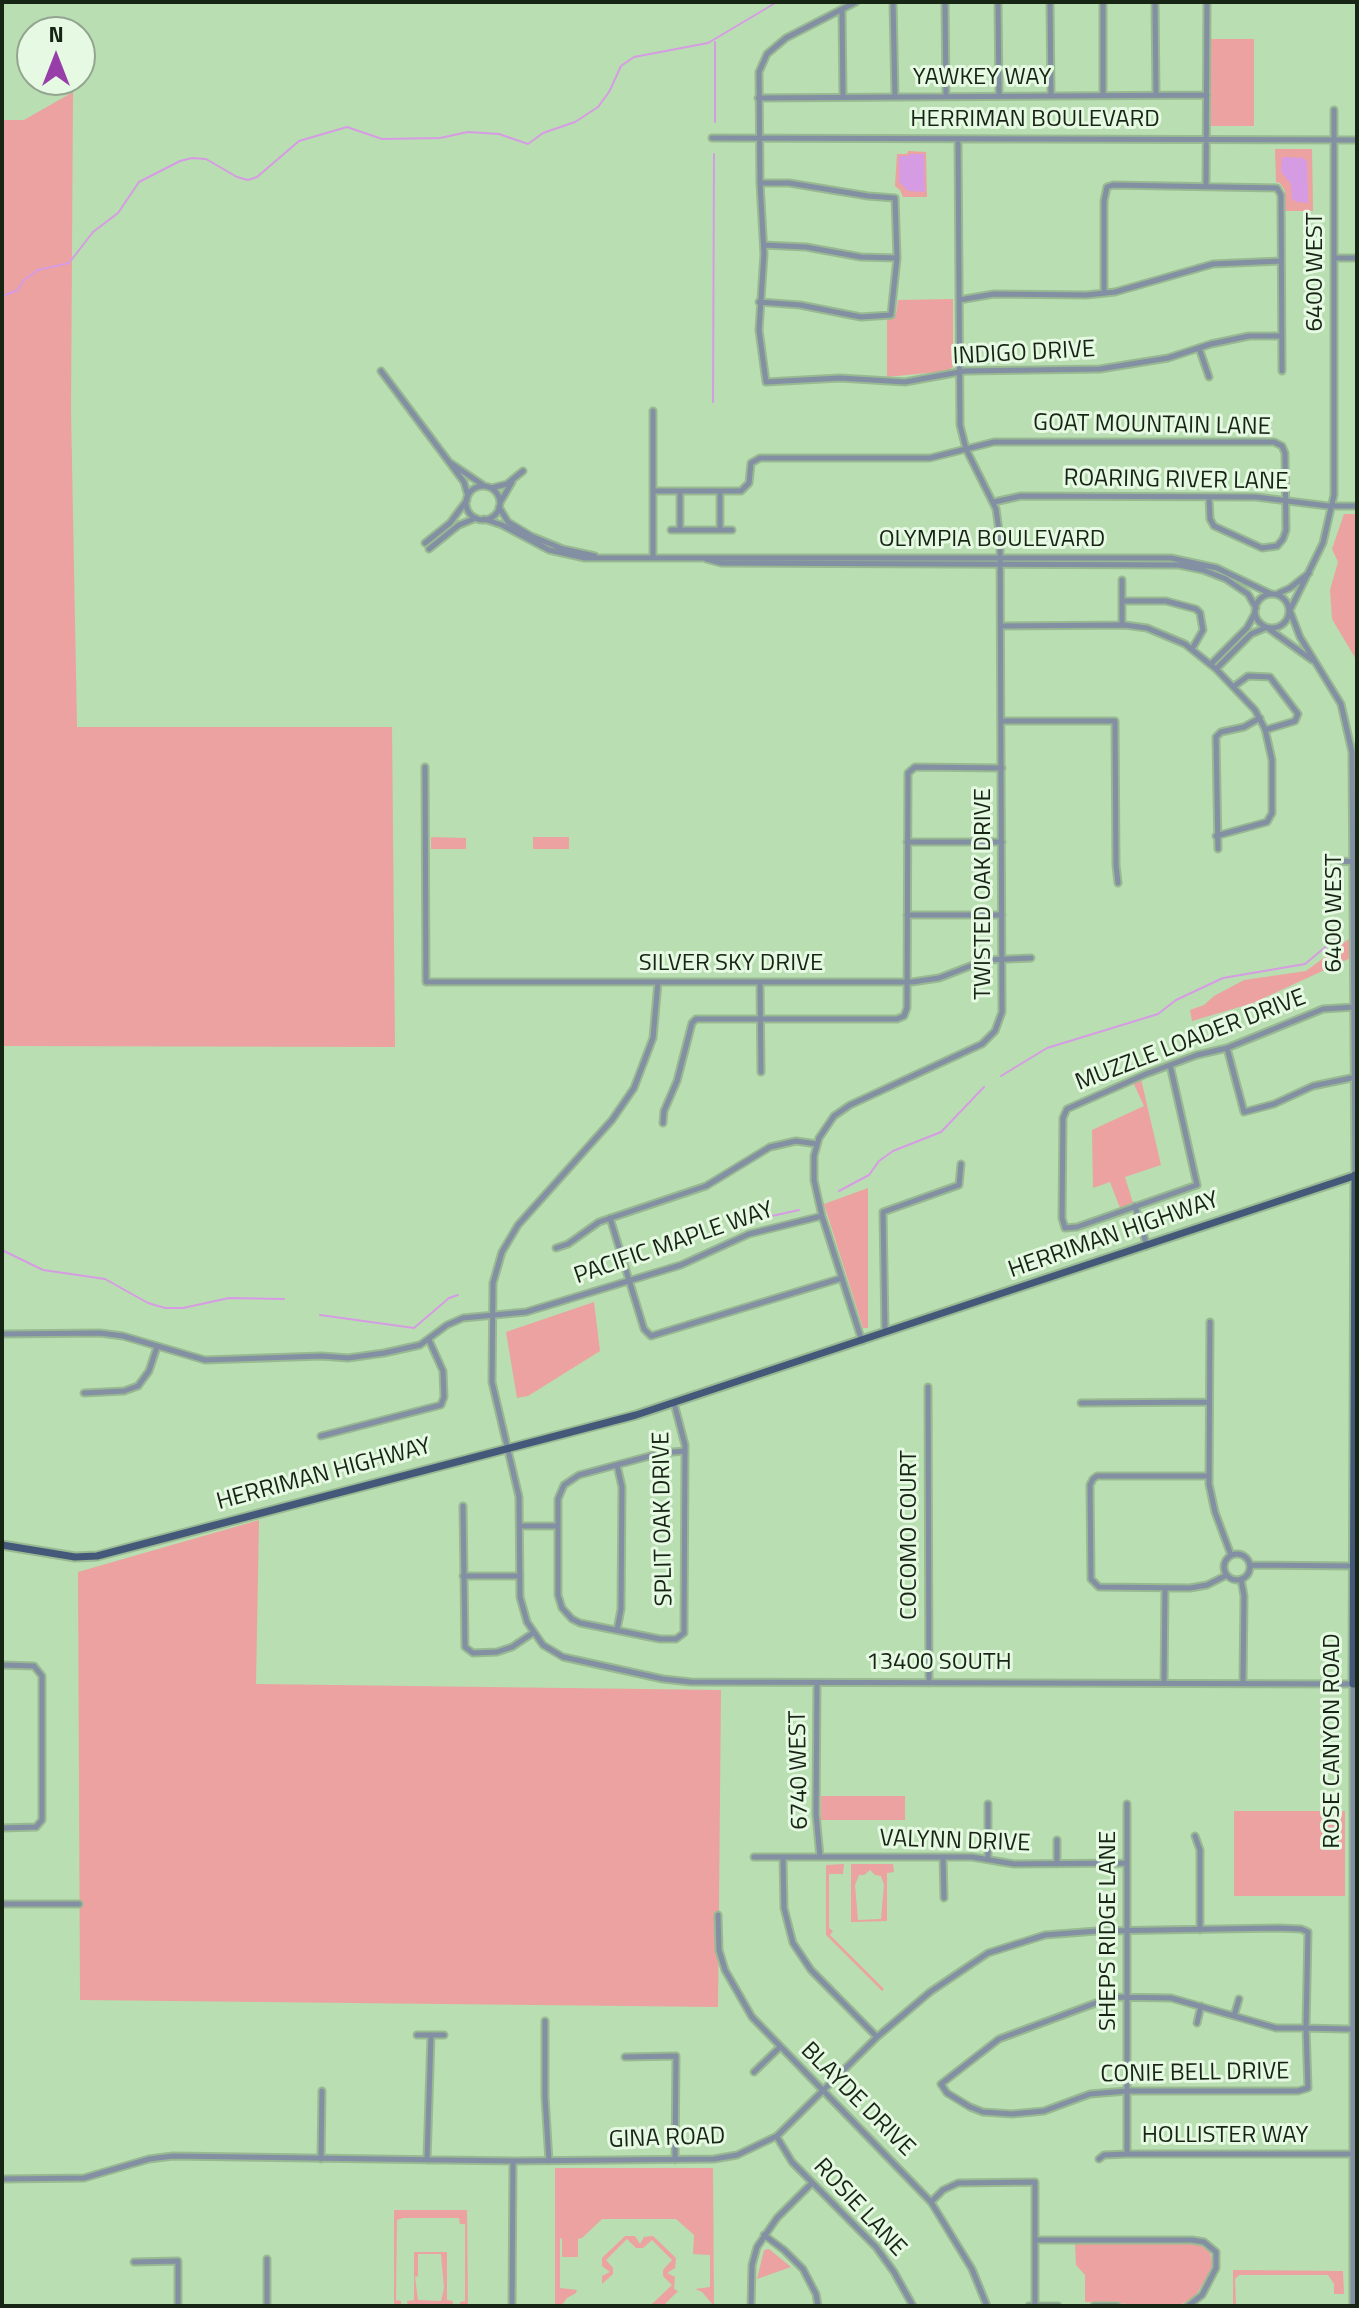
<!DOCTYPE html>
<style>
body{margin:0}
#map{position:relative;width:1359px;height:2308px;overflow:hidden;background:#b9deb1;font-family:"Titillium Web",sans-serif}
canvas{display:block}
.frame{position:absolute;inset:0;border:4px solid #172514;pointer-events:none}
.north{position:absolute;left:16px;top:16px;width:80px;height:80px;box-sizing:border-box;background:#e6f9e2;border:2px solid #93a490;border-radius:50%;rotate:0deg;font-size:22px;font-weight:700;line-height:32px;text-align:center;color:#172514}
.north::after{content:'';display:block;margin:auto;width:28px;height:36px;background:#973ea9;clip-path:polygon(50% 0,100% 100%,50% 72%,0 100%)}
</style>
<div id="map">
<canvas width="1359" height="2308"></canvas>
<div class="frame"></div>
<div class="north">N</div>
</div>
<script>
const ctx = document.querySelector('canvas').getContext('2d');
ctx.lineJoin = 'round';
function paint(path, color) { ctx.fillStyle = color; ctx.fill(path, 'evenodd'); }
const shape = rows => new Path2D(rows.map(r => 'M' + r).join(''));
function stroke(path, color, width, dash) { ctx.strokeStyle = color; ctx.lineWidth = width; ctx.lineCap = dash ? 'butt' : 'round'; ctx.setLineDash(dash || []); ctx.stroke(path); }
function drawText(font, color, halo, rows, align = 'center') {
  ctx.font = font + ' "Titillium Web",sans-serif'; ctx.lineWidth = 6; ctx.setLineDash([]); ctx.textBaseline = 'middle'; ctx.strokeStyle = halo; ctx.fillStyle = color; for (const [text, x, y, turn = 0] of rows) {
    ctx.save(); ctx.translate(x, y); ctx.rotate((+turn || 0) * Math.PI / 180); ctx.textAlign = isNaN(turn) ? turn : align; if (halo) ctx.strokeText(text, 0, 0); ctx.fillText(text, 0, 0); ctx.restore();
  }
}
paint(shape([
 [1211,39,1254,39,1254,126,1211,126],
 [73,92,71,410,77,727,392,727,395,1047,2,1046,2,120,24,120],
 [1275,149,1312,149,1313,211,1284,211,1285,191,1280,183,1276,182],
 [908,151,926,152,927,197,903,197,900,190,895,186,897,154,907,154],
 [953,299,953,367,948,371,887,377,887,320,896,314,898,300],
 [1344,514,1357,514,1357,661,1332,619,1330,590,1338,562,1332,549],
 [431,837,466,838,466,849,431,849],
 [533,837,569,837,569,849,533,849],
 [1357,933,1357,955,1253,1003,1192,1021,1190,1010,1204,1005,1214,996,1244,980,1306,971],
 [1141,1079,1161,1165,1125,1177,1133,1203,1120,1208,1110,1182,1093,1188,1092,1130,1144,1106,1133,1082],
 [868,1188,868,1328,863,1328,824,1204],
 [594,1302,600,1351,528,1396,517,1398,506,1332],
 [259,1520,256,1684,721,1690,718,2007,80,2000,78,1572],
 [821,1796,905,1796,905,1820,821,1820],
 [1234,1811,1345,1811,1345,1896,1234,1896],
 [844,1864,843,1874,829,1874,829,1928,833,1931,830,1935,884,1989,882,1991,826,1935,826,1865],
 [851,1864,893,1864,894,1872,887,1873,887,1921,851,1922],
 [870,1870,875,1875,881,1876,884,1885,881,1919,858,1920,855,1885,859,1875,864,1875],
 [555,2168,713,2168,714,2306,702,2292,695,2289,710,2287,710,2255,693,2254,694,2235,676,2219,602,2219,582,2238,578,2239,578,2257,562,2257,562,2239,560,2238,560,2288,577,2290,576,2293,567,2298,561,2306,555,2306],
 [394,2210,467,2210,468,2306,460,2306,460,2302,465,2301,465,2224,460,2224,459,2218,403,2218,397,2220,396,2300,401,2301,401,2306,394,2306],
 [625,2236,635,2236,640,2244,644,2237,653,2236,676,2258,675,2268,667,2273,675,2277,674,2289,678,2291,663,2306,651,2305,672,2285,663,2276,663,2270,672,2260,652,2240,643,2248,636,2248,627,2239,606,2260,613,2268,613,2274,602,2284,602,2276,610,2272,602,2266,602,2258],
 [1075,2243,1197,2243,1210,2252,1213,2267,1196,2295,1185,2303,1174,2306,1085,2302,1085,2275,1076,2265],
 [769,2249,791,2267,757,2279,764,2250],
 [414,2252,447,2252,447,2300,453,2301,453,2306,408,2306,407,2301,414,2300],
 [418,2254,441,2254,444,2288,441,2301,418,2300,415,2277,418,2276],
 [1233,2270,1343,2271,1344,2294,1334,2294,1334,2284,1328,2275,1239,2275,1235,2279,1236,2306,1233,2306]
]), '#eca2a0');
paint(shape([
 [909,154,924,154,925,192,908,191,899,182,899,156,909,156],
 [1282,157,1303,158,1307,161,1308,203,1297,202,1292,199,1291,184,1281,172]
]), '#d69ce3');
stroke(shape([
 [715,122,715,42],
 [2,296,18,290,24,280,38,270,69,263,93,232,118,213,139,182,180,161,192,158,206,159,237,177,248,180,257,177,299,141,347,127,382,139,440,138,468,132,499,134,528,144,543,133,575,122,598,107,609,92,621,66,634,57,708,43,777,2],
 [713,402,714,154],
 [1001,1076,1047,1048,1158,1014,1176,1000,1223,978,1305,964,1335,939],
 [839,1191,869,1175,879,1161,893,1151,941,1132,984,1087],
 [740,1223,799,1210],
 [2,1250,43,1270,105,1279,148,1303,165,1308,183,1308,229,1298,284,1299],
 [320,1315,414,1328,449,1298,458,1295]
]), '#d69ce3', 2);
const minor = shape([
 [856,2,786,38,767,54,759,72,760,183,764,254,759,330,766,382,840,378,905,382,965,371,1100,369,1168,358,1211,344,1249,336,1281,336],
 [893,2,895,97],
 [945,2,946,96],
 [998,2,999,96],
 [1050,2,1051,96],
 [1103,2,1103,95],
 [1155,2,1156,95],
 [842,9,843,97],
 [758,98,1207,95],
 [712,138,1357,140],
 [1206,186,1207,2],
 [764,245,806,247,861,257,897,258],
 [1334,258,1357,258],
 [1104,293,1104,201,1107,187,1113,185,1277,188,1281,195,1282,371],
 [959,300,994,294,1086,295,1115,292,1213,264,1281,261],
 [759,302,800,305,861,317,891,315,897,258,895,198,868,196,789,183,760,183],
 [1199,348,1209,377],
 [381,371,464,482,468,496],
 [653,411,653,558],
 [449,462,483,485],
 '466 503a17 17 0 1 1 34 0a17 17 0 1 1-34 0Z',
 [491,488,507,484,523,471],
 [653,491,741,491,749,483,751,463,760,458,930,458,994,442,1274,442,1282,446,1285,453,1286,530,1283,539,1277,546,1262,548,1214,526,1210,519,1209,497],
 [720,491,720,530],
 [501,501,512,482],
 [994,502,1021,496,1256,497,1328,506,1357,506],
 [499,507,508,522,531,536,563,549,595,556],
 [484,519,502,525,549,550,585,558,1171,558,1217,568,1271,594],
 [671,530,732,530],
 [680,530,680,491],
 [425,543,450,523,467,500],
 [429,549,459,525,476,518],
 [706,559,721,563,1179,565,1203,570,1226,579,1248,594,1256,608],
 [1122,580,1122,625],
 [1279,593,1290,588,1309,573],
 '1255 611a17 17 0 1 1 34 0a17 17 0 1 1-34 0Z',
 [1122,601,1166,601,1196,609,1200,613,1203,630,1192,649],
 [1290,610,1323,543,1334,495,1334,110],
 [1290,611,1300,637,1341,704,1352,752,1355,1175],
 [1001,626,1125,625,1147,628,1185,644,1216,669,1255,710,1265,729,1272,760,1272,813,1267,822,1216,836],
 [1269,629,1312,660],
 [1211,664,1247,628,1255,613],
 [1216,669,1251,634,1265,628],
 [1233,687,1248,676,1270,677,1298,714,1295,721,1265,730],
 [1001,721,1115,721,1116,865,1118,883],
 [425,767,426,982,912,982,939,978,986,960,1031,958],
 [907,842,1002,842],
 [1218,849,1216,737,1221,732,1244,727,1260,718],
 [1339,861,1357,862],
 [907,915,1002,915],
 [658,982,653,1038,634,1088,612,1120,518,1225,502,1252,493,1283,492,1382,519,1497,520,1597,527,1622,543,1645,563,1657,663,1679,691,1682,1353,1684,1353,2306],
 [760,982,761,1072],
 [1227,1048,1244,1112,1274,1104,1313,1086,1356,1077],
 [1170,1065,1197,1185,1077,1227,1065,1228,1062,1218,1063,1118,1067,1109,1146,1074,1170,1065,1197,1055,1227,1048,1323,1009,1354,1007],
 [663,1123,664,1111,677,1081,692,1023,696,1019,897,1019,904,1016,907,1008,908,773,915,767,1002,768],
 [1135,1206,1147,1246],
 [610,1218,644,1329,651,1336,842,1278],
 [556,1248,568,1244,599,1222,706,1186,770,1147,796,1141,817,1144],
 [1210,1322,1209,1484,1215,1512,1231,1555],
 [885,1332,883,1212,959,1185,961,1164],
 [2,1334,100,1333,123,1336,205,1360,322,1356,348,1358,384,1353,420,1345,447,1325,463,1318,526,1312,681,1265,749,1234,822,1216],
 [862,1341,822,1216,814,1180,814,1156,819,1138,834,1116,850,1105,982,1044,995,1031,1002,1012,1000,538,996,509,966,449,960,425,958,139],
 [928,1387,929,1683],
 [84,1393,124,1391,138,1386,149,1371,157,1347],
 [674,1403,685,1445,685,1451,684,1627,684,1633,676,1639,660,1639,580,1623,572,1619,562,1608,558,1595,558,1499,564,1485,579,1475,661,1453,685,1451],
 [1081,1403,1208,1402],
 [321,1436,441,1405,444,1397,443,1371,429,1340],
 [617,1465,622,1487,621,1609,617,1630],
 [1208,1476,1097,1476,1093,1479,1090,1485,1091,1579,1099,1587,1190,1588,1207,1585,1227,1575],
 [463,1506,465,1647,473,1653,497,1652,512,1647,533,1633],
 [520,1526,558,1526],
 '1224 1567a13 13 0 1 1 26 0a13 13 0 1 1-26 0Z',
 [1250,1565,1353,1566],
 [463,1576,520,1576],
 [1241,1579,1244,1596,1243,1683],
 [2,1665,34,1666,42,1676,42,1820,36,1827,2,1828],
 [817,1683,816,1814,820,1857],
 [1164,1683,1165,1588],
 [1127,1804,1127,2154],
 [1195,1836,1200,1850,1200,1930],
 [1057,1840,1057,1864],
 [754,1857,972,1857,1014,1864,1126,1863],
 [783,1857,784,1908,793,1943,811,1970,877,2037],
 [943,1857,944,1898],
 [988,1859,988,1804],
 [2,1904,79,1904],
 [718,1915,719,1950,725,1970,752,2017,931,2202,972,2269,987,2306],
 [1234,2016,1239,1999],
 [545,2021,545,2097,549,2161],
 [1197,2023,1201,2006],
 [417,2035,444,2035],
 [625,2057,676,2056,675,2160],
 [754,2072,779,2048],
 [777,2137,792,2162,876,2247,894,2272,913,2306],
 [321,2159,322,2091],
 [1099,2159,1104,2155,1127,2154,1352,2154],
 [427,2160,431,2035],
 [2,2179,84,2178,149,2159,173,2156,513,2161,714,2159,737,2155,777,2136,877,2037,930,1992,988,1953,1045,1935,1097,1931,1279,1928,1301,1929,1308,1932,1306,2028,1308,2088,1298,2091,1127,2091,1090,2094,1044,2111,1012,2114,983,2112,970,2107,947,2093,941,2084,999,2039,1112,1997,1171,1998,1276,2028,1306,2028,1344,2029,1353,2029],
 [931,2202,943,2190,958,2183,1035,2182,1035,2305],
 [764,2235,784,2250,803,2269,816,2294,818,2306],
 [1035,2240,1192,2240,1204,2242,1216,2252,1216,2268,1202,2295,1188,2306],
 [134,2262,178,2261,178,2306],
 [267,2306,267,2259],
 [512,2306,513,2161],
 [751,2306,752,2265,757,2247,777,2218,812,2183],
 [1029,2306,1058,2306],
 [1094,2306,1117,2306]
]);
const major = shape([
 [1355,1175,1353,1684,1357,1684],
 [2,1545,75,1557,97,1556,636,1415,1357,1175]
]);
stroke(minor, '#99b992', 9);
stroke(major, '#99b992', 11);
stroke(minor, '#838fa3', 5);
stroke(major, '#44587a', 7);
drawText('24px', '#172514', '#e6f9e2', [
 ["YAWKEY WAY",982,78],
 ["HERRIMAN BOULEVARD",1035,120],
 ["6400 WEST",1316,272,-90],
 ["INDIGO DRIVE",1024,354,-3],
 ["GOAT MOUNTAIN LANE",1152,426,1],
 ["ROARING RIVER LANE",1176,481,1],
 ["OLYMPIA BOULEVARD",992,540],
 ["TWISTED OAK DRIVE",984,894,-90],
 ["6400 WEST",1335,913,-90],
 ["SILVER SKY DRIVE",731,964],
 ["MUZZLE LOADER DRIVE",1191,1041,-21],
 ["HERRIMAN HIGHWAY",1114,1236,-19],
 ["PACIFIC MAPLE WAY",674,1244,-19],
 ["HERRIMAN HIGHWAY",324,1475,-15],
 ["SPLIT OAK DRIVE",664,1519,-91],
 ["COCOMO COURT",910,1535,-90],
 ["13400 SOUTH",939,1663],
 ["ROSE CANYON ROAD",1333,1741,-90],
 ["6740 WEST",800,1770,-91],
 ["VALYNN DRIVE",955,1842,2],
 ["SHEPS RIDGE LANE",1109,1931,-90],
 ["CONIE BELL DRIVE",1195,2074,-1],
 ["BLAYDE DRIVE",857,2100,45],
 ["HOLLISTER WAY",1225,2136],
 ["GINA ROAD",667,2139,-2],
 ["ROSIE LANE",859,2208,47]
]);
</script>
